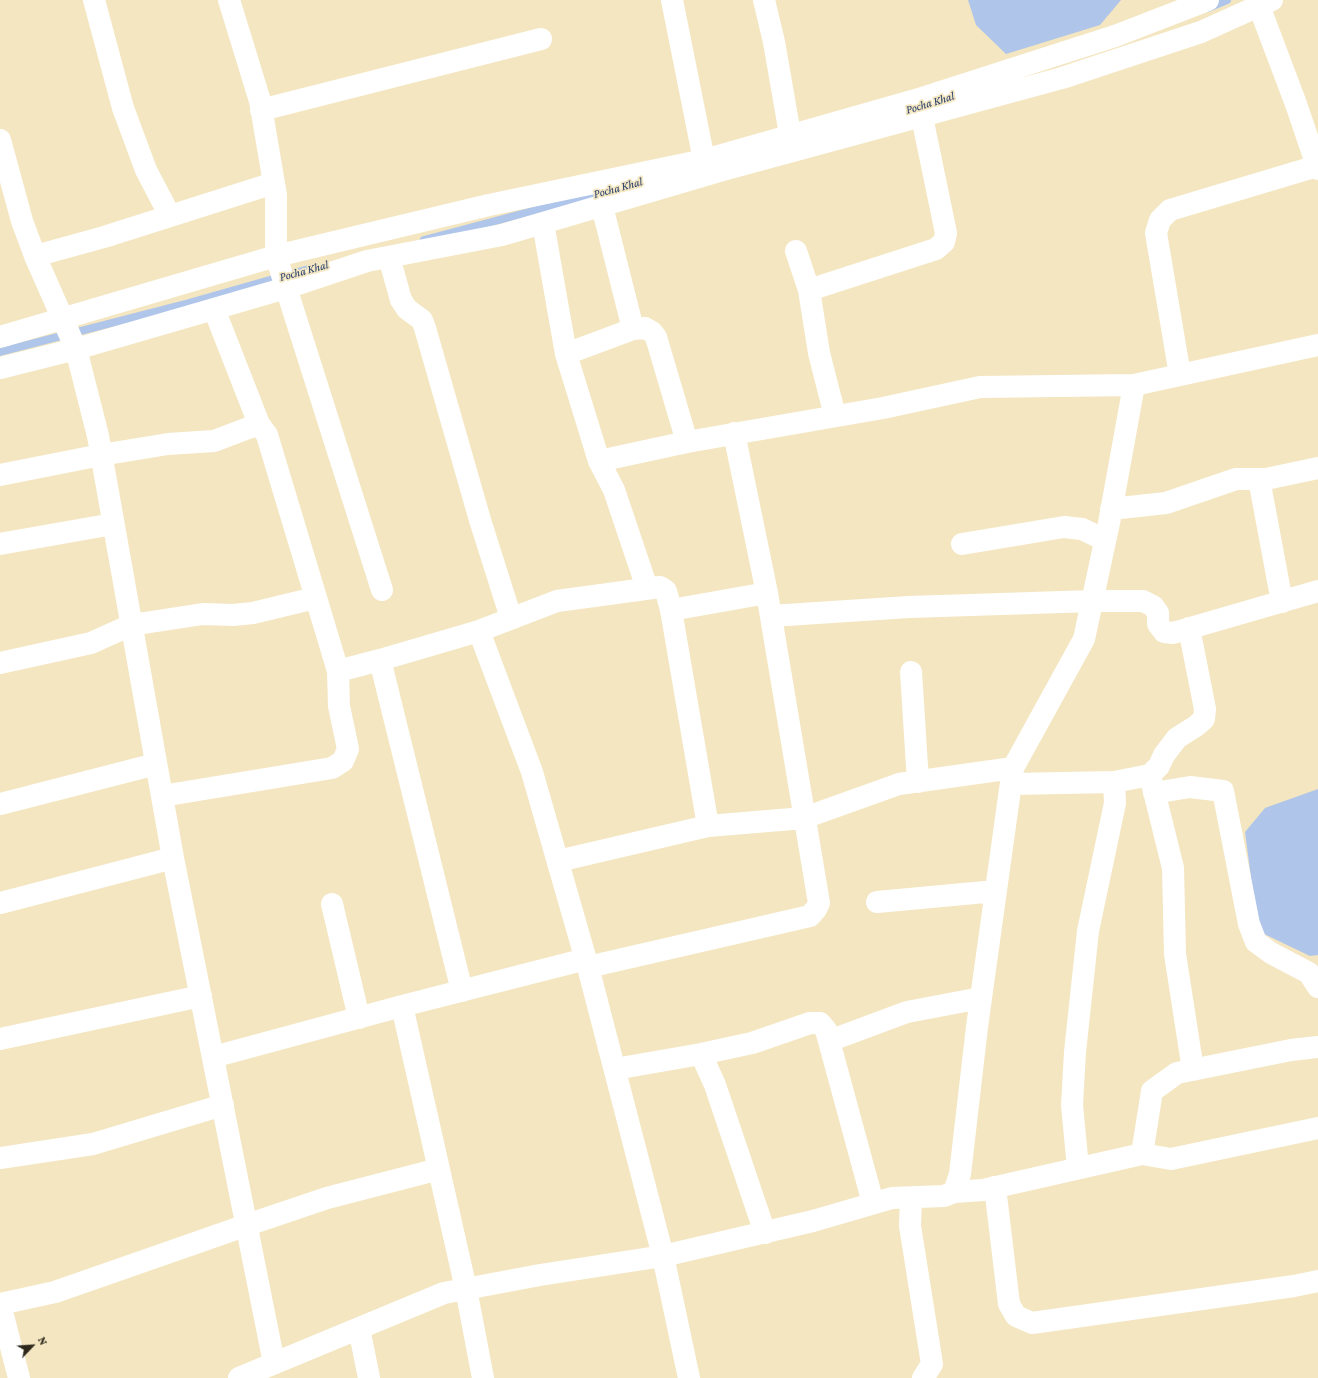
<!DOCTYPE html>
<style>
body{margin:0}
#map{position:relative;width:1318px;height:1378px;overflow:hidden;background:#f3e6c1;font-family:"Crimson Pro",serif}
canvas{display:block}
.north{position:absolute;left:12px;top:1326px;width:40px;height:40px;-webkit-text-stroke:3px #f3e6c1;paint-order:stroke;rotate:65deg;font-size:11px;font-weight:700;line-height:16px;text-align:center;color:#2d281a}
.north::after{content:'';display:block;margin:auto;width:14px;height:18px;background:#2d281a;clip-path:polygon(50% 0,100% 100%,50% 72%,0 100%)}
</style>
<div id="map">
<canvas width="1318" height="1378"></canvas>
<div class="north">N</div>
</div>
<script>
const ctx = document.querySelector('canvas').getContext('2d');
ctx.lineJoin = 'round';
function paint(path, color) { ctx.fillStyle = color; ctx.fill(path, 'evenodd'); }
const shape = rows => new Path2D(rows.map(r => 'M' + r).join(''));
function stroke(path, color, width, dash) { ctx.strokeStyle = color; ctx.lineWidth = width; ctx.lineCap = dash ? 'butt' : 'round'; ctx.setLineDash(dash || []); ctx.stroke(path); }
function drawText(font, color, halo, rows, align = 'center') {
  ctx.font = font + ' "Crimson Pro",serif'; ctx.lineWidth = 3.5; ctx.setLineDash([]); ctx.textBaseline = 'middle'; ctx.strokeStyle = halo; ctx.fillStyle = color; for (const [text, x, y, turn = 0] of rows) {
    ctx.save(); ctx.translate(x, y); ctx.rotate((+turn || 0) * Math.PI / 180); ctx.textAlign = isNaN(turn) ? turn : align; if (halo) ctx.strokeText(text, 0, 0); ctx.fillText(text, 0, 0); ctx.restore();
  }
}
paint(shape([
 [968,0,1121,0,1100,25,1006,54,976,25],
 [1318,789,1318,955,1310,956,1258,931,1245,832,1265,808]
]), '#afc5ea');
stroke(shape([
 [1208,8,1227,0],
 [424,240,608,191],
 [0,352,189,303,312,268]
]), '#afc5ea', 8);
stroke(shape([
 [94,0,123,108,146,170,170,216],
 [229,0,260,101,276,195,276,256,382,590],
 [672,0,704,160],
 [764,0,774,42,790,134],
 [1259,6,1296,104,1318,169],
 [261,110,541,39],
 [0,140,22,221,35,256,76,349,98,436,173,858,274,1363],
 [602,206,633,329],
 [543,223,566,354,599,461,614,490,647,588],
 [796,251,809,290,819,353,835,416],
 [35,256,104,237,274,183],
 [389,257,401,300,407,309,422,320,425,328,480,520,511,618],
 [809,290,936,249,944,242,946,233,922,117],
 [214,309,259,424,267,435,338,671,380,660],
 [0,337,276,256,489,205,704,160,922,98,1115,36,1208,0],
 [566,354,633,329,645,328,652,332,656,337,687,442],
 [0,368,76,349,286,288,367,261,502,235,723,170,1062,78,1201,32,1272,0],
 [1180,375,1156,233,1160,220,1170,210,1317,166],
 [599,461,687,442,883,408,980,387,1134,385],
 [0,475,101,455,168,444,214,441,259,424],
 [1259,479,1282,602],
 [1111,509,1166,503,1236,479,1266,479,1318,468],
 [0,544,113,524],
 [962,544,1064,527,1082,529,1105,540],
 [671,610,767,593],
 [771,616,909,607,1093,601,1143,601,1153,606,1158,613,1158,624,1164,632,1173,633,1318,591],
 [479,631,532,772,588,967,663,1256,689,1378],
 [0,663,91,643,131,625,203,614,233,615,253,613,315,598],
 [911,672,918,782],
 [1150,775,1159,766,1164,755,1177,738,1196,726,1204,719,1205,709,1189,628],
 [1011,784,1114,782,1150,775,1173,868,1175,954,1193,1070],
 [1154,793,1190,787,1223,791,1249,924,1256,942,1271,953,1309,973,1318,987],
 [162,796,332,768,343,761,348,749,339,706,338,671],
 [0,804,156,764],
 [558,861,708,826,804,818,899,784,1013,768],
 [877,902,996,891],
 [0,903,173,858],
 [332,904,359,1018],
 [588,967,810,916,816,909,819,903,767,593,734,433],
 [462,991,380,660,479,631,557,601,660,587,666,591,671,610,708,826],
 [402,1006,466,1289,483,1378],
 [0,1039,201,996],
 [829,1041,907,1012,981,998],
 [701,1054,715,1085,765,1233],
 [213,1057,402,1006,586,959],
 [615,1069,701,1054,752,1043,810,1023,820,1023,826,1030,873,1203],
 [1142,1154,1171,1159,1318,1128],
 [0,1158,93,1144,223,1105],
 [1078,1168,1072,1105,1075,1052,1088,931,1115,803,1114,782],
 [995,1187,1009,1304,1016,1316,1032,1323,1294,1286,1318,1281],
 [954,1192,983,1190,1142,1154,1152,1091,1177,1073,1291,1050,1318,1047],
 [911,1198,910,1226,932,1364,923,1378],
 [0,1304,55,1292,247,1225,327,1198,439,1169],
 [0,1304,19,1378],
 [359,1328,369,1378],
 [239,1378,444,1293,540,1275,663,1256,813,1221,892,1198,944,1196,954,1192,960,1174,977,1027,1013,768,1084,639,1109,523,1134,385,1318,345]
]), '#fff', 22);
drawText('italic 12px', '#223b6a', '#f3e6c1', [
 ["Pocha Khal",930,103,-17],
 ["Pocha Khal",618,188,-15],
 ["Pocha Khal",304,271,-15]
]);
</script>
